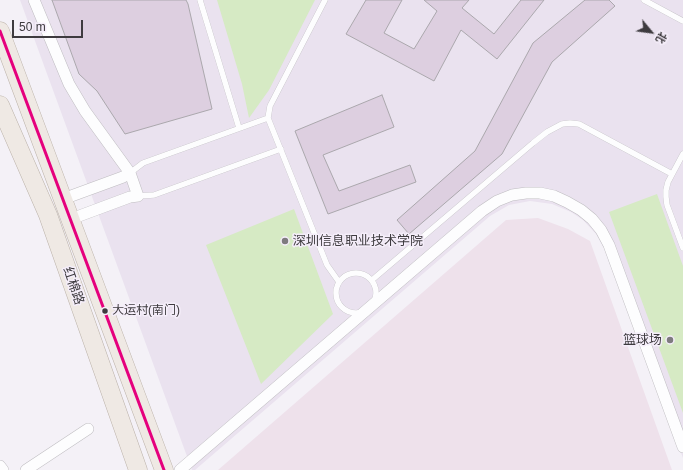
<!DOCTYPE html>
<meta charset="utf-8">
<style>
body{margin:0}
#map{position:relative;width:683px;height:470px;overflow:hidden;background:#f4f1f7;font-family:Helvetica,"Noto Sans SC",sans-serif}
canvas{display:block}
.north{position:absolute;left:631px;top:12px;width:40px;height:40px;-webkit-text-stroke:3px #f5eefa;paint-order:stroke;rotate:119deg;font-size:11px;font-weight:700;line-height:16px;text-align:center;color:#3e3b3f}
.north::after{content:'';display:block;margin:auto;width:14px;height:18px;background:#3e3b3f;clip-path:polygon(50% 0,100% 100%,50% 72%,0 100%)}
.scale{position:absolute;left:12px;top:20px;width:71px;height:18px;box-sizing:border-box;border:2px solid #3e3b3f;border-top:0;padding-left:5px;font-size:12px;line-height:14px;white-space:nowrap;color:#3e3b3f;-webkit-text-stroke:3px #f5eefa;paint-order:stroke}
</style>
<div id="map">
<canvas width="683" height="470"></canvas>
<div class="north">北</div>
<div class="scale">50 m</div>
</div>
<script>
const ctx = document.querySelector('canvas').getContext('2d');
ctx.lineJoin = 'round';
function paint(path, color) { ctx.fillStyle = color; ctx.fill(path, 'evenodd'); }
const shape = rows => new Path2D(rows.map(r => 'M' + r).join(''));
function stroke(path, color, width, dash) { ctx.strokeStyle = color; ctx.lineWidth = width; ctx.lineCap = dash ? 'butt' : 'round'; ctx.setLineDash(dash || []); ctx.stroke(path); }
function drawText(font, color, halo, rows, align = 'center') {
  ctx.font = font + ' Helvetica,"Noto Sans SC",sans-serif'; ctx.lineWidth = 3; ctx.setLineDash([]); ctx.textBaseline = 'middle'; ctx.strokeStyle = halo; ctx.fillStyle = color; for (const [text, x, y, turn = 0] of rows) {
    ctx.save(); ctx.translate(x, y); ctx.rotate((+turn || 0) * Math.PI / 180); ctx.textAlign = isNaN(turn) ? turn : align; if (halo) ctx.strokeText(text, 0, 0); ctx.fillText(text, 0, 0); ctx.restore();
  }
}
paint(shape([
 [20,0,683,0,683,458,604,248,596,234,583,220,571,212,552,204,530,201,509,205,490,216,195,470,192,470]
]), '#eae2ef');
paint(shape([
 [538,218,568,229,590,241,672,470,218,470,506,220]
]), '#eee1eb');
paint(shape([
 [217,0,315,0,269,90,249,118,242,84],
 [657,194,683,266,683,413,609,212],
 [294,209,333,314,261,384,206,245]
]), '#d6eac4');
const building = shape([
 [52,0,186,0,188,4,212,109,125,134,97,91,79,74,52,0],
 [366,0,402,0,384,33,414,49,437,11,424,0,469,0,462,8,494,34,521,0,544,0,497,59,461,30,434,81,346,34,366,0],
 [585,0,609,0,615,6,552,62,502,154,409,234,397,220,475,151,533,43,585,0],
 [382,95,394,127,323,155,339,191,410,165,416,182,328,214,295,131,382,95]
]);
paint(building, '#ddcfe0');
stroke(building, '#aba8ad', 1);
const service = shape([
 [200,0,239,128],
 [325,0,270,106,268,118,327,265,339,282],
 [644,0,683,21],
 [683,154,668,182,666,190,666,197,667,205,683,248],
 [130,173,143,163,268,118],
 [138,196,154,195,281,149],
 '336 293a20 20 0 1 1 40 0a20 20 0 1 1-40 0Z',
 [372,280,533,143,547,132,562,124,570,123,579,124,672,174]
]);
const minor = shape([
 [34,0,69,84,85,111,130,173,138,196,130,197,71,219],
 [63,199,123,177,130,173],
 [0,466,3,470],
 [26,470,88,429],
 [180,470,482,211,497,201,512,195,526,193,540,193,554,196,567,202,581,210,592,219,601,230,609,245,683,447]
]);
const primary = shape([
 [0,31,164,470],
 [0,105,48,215,138,470]
]);
stroke(service, '#bfbdc1', 6);
stroke(minor, '#bfbdc1', 12);
stroke(primary, '#bbb2a9', 19);
stroke(service, '#fdfdfe', 5.5);
stroke(minor, '#fdfdfe', 11);
stroke(primary, '#efe9e4', 18);
stroke(shape([
 [0,31,164,470]
]), '#e5007d', 3);
for (const [x, y, r, color] of [
 [285,241,4,"#7e7b7f"],
 [105,311,3.5,"#3e3b3f"],
 [670,340,4,"#7e7b7f"]
]) { const dot = new Path2D(); dot.arc(x, y, r, 0, 2 * Math.PI); ctx.fillStyle = color; ctx.fill(dot); stroke(dot, '#f5eefa', 1.5); }
drawText('12px', '#3e3b3f', '#f5eefa', [
 ["大运村(南门)",112,311]
], 'left');
drawText('13px', '#3e3b3f', '#f5eefa', [
 ["深圳信息职业技术学院",293,241],
 ["篮球场",662,340,"right"]
], 'left');
drawText('13px', '#3e3b3f', '#f5eefa', [
 ["红棉路",73,286,71]
]);
</script>
